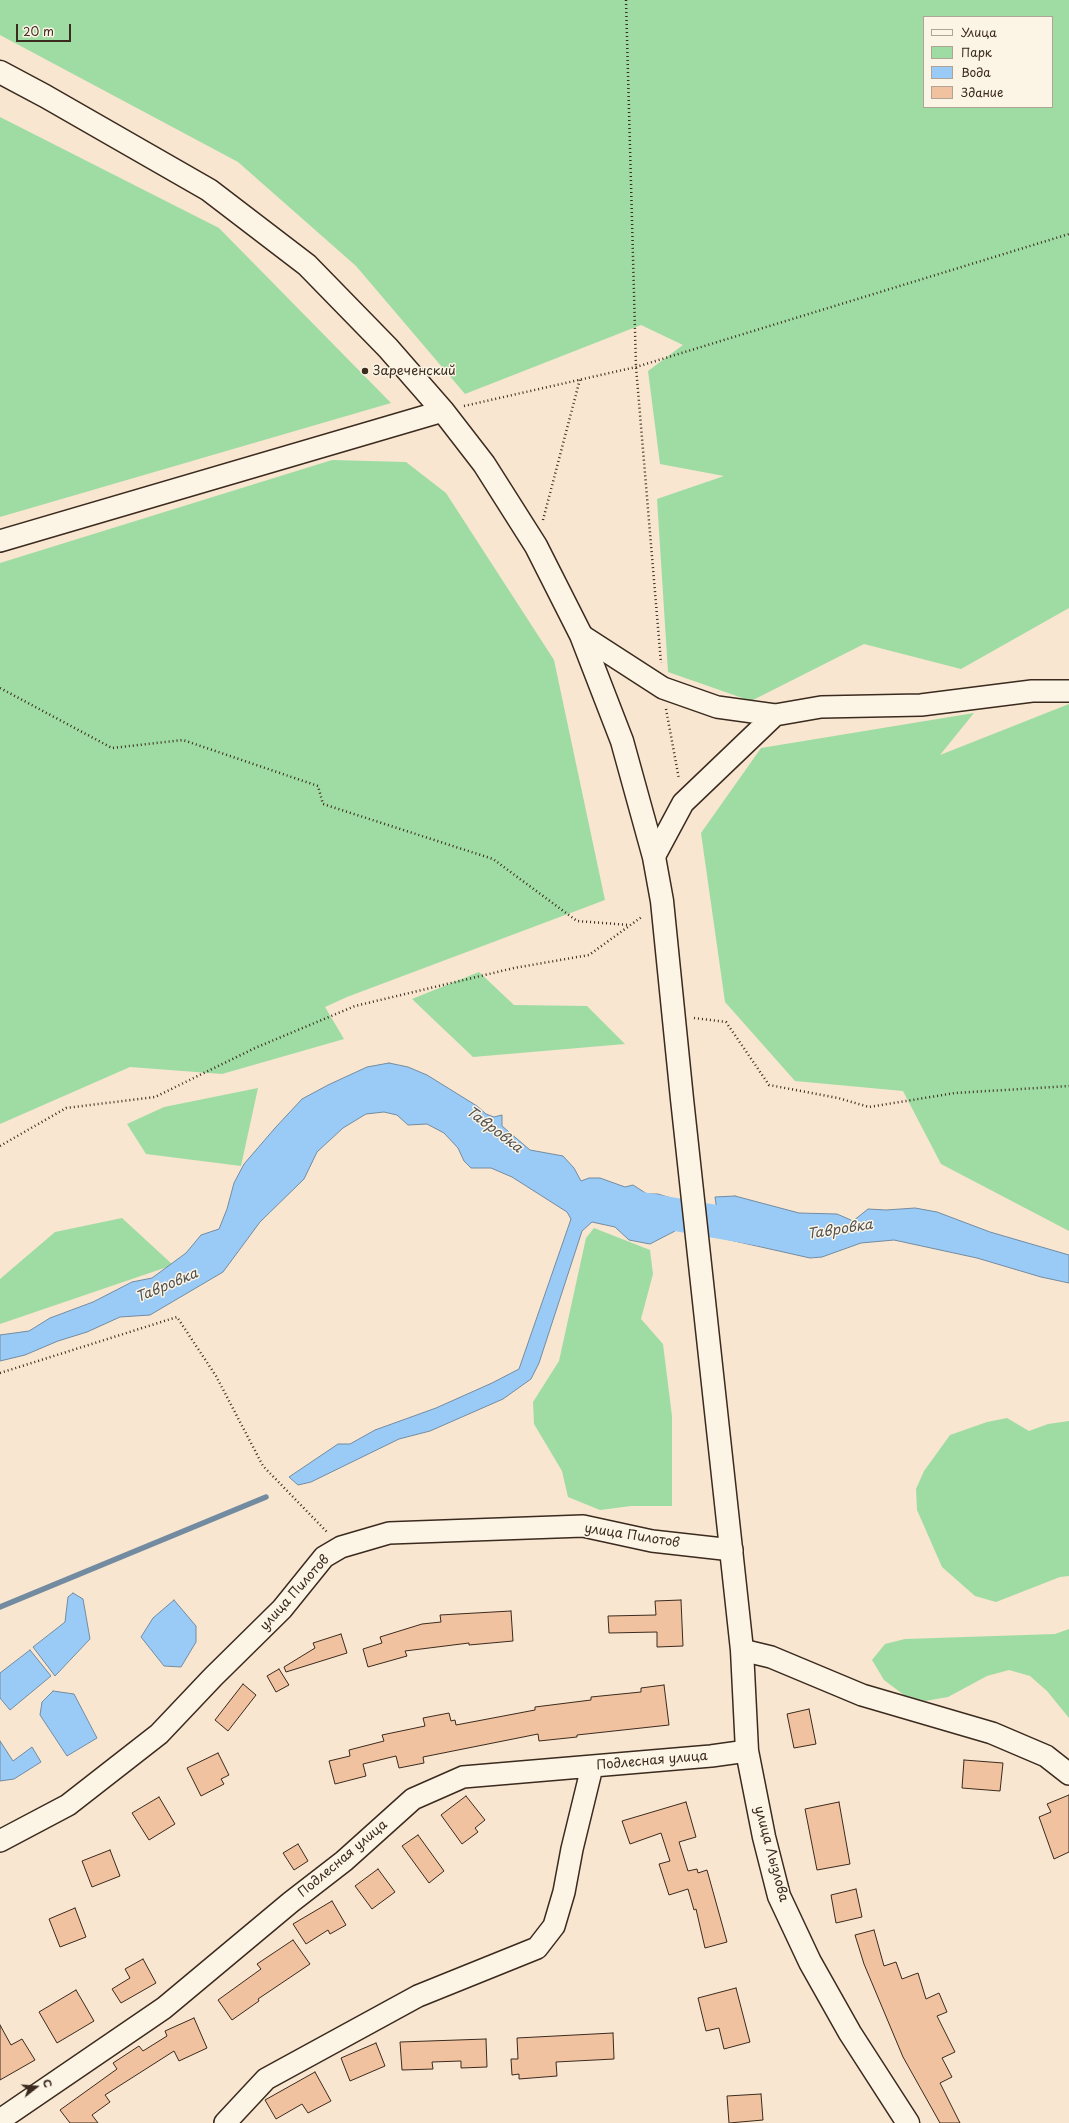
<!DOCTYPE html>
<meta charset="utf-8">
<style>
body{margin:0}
#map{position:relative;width:1069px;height:2123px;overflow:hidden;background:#f8e6d0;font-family:"Playpen Sans",sans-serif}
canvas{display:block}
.legend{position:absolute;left:923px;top:16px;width:130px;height:92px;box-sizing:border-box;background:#fcf5e5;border:1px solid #afa495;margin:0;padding:5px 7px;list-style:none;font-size:12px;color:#3b2a1e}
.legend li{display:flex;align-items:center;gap:8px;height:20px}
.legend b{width:20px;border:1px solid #afa495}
.north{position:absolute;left:16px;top:2067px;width:40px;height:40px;-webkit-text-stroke:3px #fcf5e5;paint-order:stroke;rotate:73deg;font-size:11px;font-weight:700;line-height:16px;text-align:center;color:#3b2a1e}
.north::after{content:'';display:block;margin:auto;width:14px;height:18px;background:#3b2a1e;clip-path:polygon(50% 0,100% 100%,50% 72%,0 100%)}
.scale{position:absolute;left:16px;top:24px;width:55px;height:18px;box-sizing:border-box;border:2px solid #3b2a1e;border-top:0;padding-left:5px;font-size:12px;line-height:14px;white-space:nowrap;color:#3b2a1e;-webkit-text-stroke:3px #fcf5e5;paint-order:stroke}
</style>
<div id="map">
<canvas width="1069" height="2123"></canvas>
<ul class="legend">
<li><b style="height:5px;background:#fcf5e5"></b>Улица</li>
<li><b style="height:11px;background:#9fdca3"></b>Парк</li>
<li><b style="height:11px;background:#99cbf6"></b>Вода</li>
<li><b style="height:11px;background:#f0c2a0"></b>Здание</li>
</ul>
<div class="north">С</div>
<div class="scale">20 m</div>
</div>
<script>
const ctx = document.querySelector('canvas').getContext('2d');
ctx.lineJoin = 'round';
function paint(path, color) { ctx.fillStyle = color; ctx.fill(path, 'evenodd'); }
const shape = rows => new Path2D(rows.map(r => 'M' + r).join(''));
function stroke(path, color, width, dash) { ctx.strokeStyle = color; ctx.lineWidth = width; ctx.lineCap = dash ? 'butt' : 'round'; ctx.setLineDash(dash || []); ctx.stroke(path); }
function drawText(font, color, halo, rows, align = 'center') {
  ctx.font = font + ' "Playpen Sans",sans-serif'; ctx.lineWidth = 3; ctx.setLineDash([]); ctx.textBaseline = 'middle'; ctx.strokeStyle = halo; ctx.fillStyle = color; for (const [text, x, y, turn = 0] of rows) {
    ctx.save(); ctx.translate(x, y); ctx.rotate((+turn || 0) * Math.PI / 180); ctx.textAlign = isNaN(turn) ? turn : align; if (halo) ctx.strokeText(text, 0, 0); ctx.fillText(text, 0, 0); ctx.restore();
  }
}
paint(shape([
 [0,0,1069,0,1069,608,961,669,864,644,751,701,668,672,657,499,724,476,660,464,648,371,683,345,641,325,465,394,356,266,238,162,0,35],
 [924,17,1052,17,1052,107,924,107],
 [0,117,219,228,391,403,0,517],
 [332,460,406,462,446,493,554,660,605,900,347,997,325,1007,344,1039,222,1074,130,1067,0,1124,0,563],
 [1069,704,1069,1231,941,1164,903,1091,795,1081,725,1002,701,833,761,748,974,713,940,755],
 [479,972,514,1005,587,1006,625,1044,473,1057,412,999],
 [258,1088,241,1166,146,1154,127,1124,164,1107],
 [122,1218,173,1265,0,1324,0,1279,55,1232],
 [594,1228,650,1250,653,1274,641,1319,663,1344,672,1416,672,1506,631,1506,600,1510,568,1497,562,1471,534,1424,533,1402,559,1361,586,1238],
 [1007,1418,1029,1431,1048,1424,1069,1421,1069,1576,1060,1577,996,1602,975,1596,942,1567,917,1510,916,1489,924,1471,950,1435,987,1422],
 [1069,1629,1069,1718,1047,1691,1030,1676,1009,1670,987,1676,948,1697,925,1701,904,1695,884,1680,872,1660,885,1644,905,1639,1055,1634]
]), '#9fdca3');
const water = shape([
 [389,1063,408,1067,427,1075,477,1106,486,1114,494,1117,502,1115,502,1126,530,1150,563,1156,574,1168,581,1181,589,1178,600,1178,625,1187,633,1185,647,1194,658,1194,671,1198,675,1231,650,1244,629,1240,615,1227,592,1222,582,1231,539,1363,531,1379,503,1399,430,1431,399,1439,311,1482,298,1485,289,1477,338,1444,350,1444,375,1430,436,1408,492,1383,519,1369,571,1219,567,1212,512,1177,491,1168,471,1168,464,1161,458,1148,444,1133,427,1124,408,1125,397,1115,384,1112,366,1114,343,1128,317,1152,304,1179,260,1222,223,1272,150,1315,120,1317,87,1332,58,1341,25,1355,0,1361,0,1335,29,1331,50,1318,93,1302,132,1282,152,1278,186,1253,201,1235,219,1229,227,1209,234,1183,244,1164,275,1128,302,1099,328,1085,367,1067,389,1063],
 [735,1196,799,1213,837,1214,853,1221,868,1209,886,1210,915,1208,937,1212,990,1232,1069,1255,1069,1283,1041,1277,977,1258,894,1240,861,1243,822,1257,810,1258,721,1238,715,1197,735,1196],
 [73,1593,83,1599,90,1639,55,1676,33,1647,65,1622,68,1597,73,1593],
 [174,1600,196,1626,196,1642,181,1667,164,1666,141,1637,153,1618,174,1600],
 [30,1650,51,1676,10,1710,0,1698,0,1673,30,1650],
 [53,1691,74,1694,97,1738,67,1756,40,1715,42,1702,53,1691],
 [0,1741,13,1761,32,1747,41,1762,14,1779,0,1781,0,1741]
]);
paint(water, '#99cbf6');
stroke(water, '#738ba0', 1);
stroke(shape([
 [0,1607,266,1497]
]), '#738ba0', 5.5);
stroke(shape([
 [627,1206,764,1230]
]), '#99cbf6', 33);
const building = shape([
 [681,1600,683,1646,657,1647,657,1632,609,1633,608,1616,656,1615,655,1601,681,1600],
 [511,1611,513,1641,469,1645,469,1643,405,1651,407,1656,368,1667,363,1649,382,1643,380,1637,422,1624,441,1622,440,1615,511,1611],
 [341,1634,347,1653,286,1672,284,1667,315,1648,313,1643,341,1634],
 [279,1669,289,1685,276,1692,267,1676,279,1669],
 [243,1684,256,1695,228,1731,215,1720,243,1684],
 [664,1685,669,1725,577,1735,577,1737,539,1741,538,1734,423,1757,424,1763,399,1768,396,1756,363,1764,366,1776,335,1784,329,1761,350,1756,349,1750,384,1741,382,1735,425,1726,423,1718,449,1713,451,1721,455,1720,456,1725,535,1710,535,1707,591,1700,591,1697,641,1692,641,1688,664,1685],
 [809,1709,816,1744,794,1748,787,1714,809,1709],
 [218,1753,229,1775,221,1779,224,1784,201,1796,187,1768,218,1753],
 [964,1760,1003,1763,1000,1791,962,1788,964,1760],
 [1069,1795,1069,1852,1054,1859,1039,1817,1051,1812,1047,1804,1069,1795],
 [466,1796,485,1820,475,1828,478,1832,462,1844,441,1815,466,1796],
 [159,1797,175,1824,149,1840,132,1813,159,1797],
 [686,1802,696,1837,679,1842,688,1871,697,1869,698,1873,707,1870,727,1942,705,1948,696,1909,694,1910,688,1889,669,1895,659,1864,670,1861,661,1833,630,1844,622,1821,686,1802],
 [839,1802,850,1864,817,1870,805,1809,839,1802],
 [418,1835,444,1871,429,1883,402,1846,418,1835],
 [298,1844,308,1861,294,1870,283,1853,298,1844],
 [110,1850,120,1876,92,1887,82,1861,110,1850],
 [378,1869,395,1892,372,1909,355,1886,378,1869],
 [856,1889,862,1917,836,1923,831,1895,856,1889],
 [332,1901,346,1925,330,1934,328,1930,306,1944,293,1924,332,1901],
 [75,1908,86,1937,60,1947,49,1919,75,1908],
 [874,1930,884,1966,896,1962,902,1979,918,1973,926,1999,939,1993,947,2012,937,2016,955,2052,942,2058,952,2077,940,2083,960,2123,940,2123,903,2057,864,1964,855,1935,874,1930],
 [293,1940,310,1964,258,1999,259,2001,232,2020,218,2000,261,1969,257,1964,293,1940],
 [143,1959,156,1983,121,2003,112,1989,130,1978,125,1969,143,1959],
 [736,1988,750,2042,724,2049,719,2028,706,2031,698,1998,736,1988],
 [76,1990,94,2021,57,2043,39,2012,76,1990],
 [194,2018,207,2048,179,2061,174,2051,105,2095,110,2102,92,2115,98,2123,70,2123,60,2110,117,2069,113,2063,139,2046,143,2051,167,2036,165,2031,194,2018],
 [0,2025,11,2045,22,2039,35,2060,0,2080,0,2025],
 [613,2033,614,2059,556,2062,557,2076,519,2079,519,2074,512,2075,511,2059,518,2059,517,2038,613,2033],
 [486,2039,487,2067,461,2068,461,2061,432,2062,433,2069,402,2070,400,2042,486,2039],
 [376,2043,385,2066,350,2081,341,2058,376,2043],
 [315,2072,331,2101,308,2113,302,2104,276,2119,265,2100,315,2072],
 [761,2094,763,2120,729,2123,727,2096,761,2094]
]);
paint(building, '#f0c2a0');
stroke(building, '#3b2a1e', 1);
const street = shape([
 [0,541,443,411],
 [581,635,663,688,717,707,775,715,821,707,921,705,1032,691,1069,691],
 [654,857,683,803,775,715],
 [742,1650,771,1657,862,1695,992,1733,1046,1756,1069,1774],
 [0,1841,68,1805,159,1734,213,1677,282,1609,324,1557,341,1547,389,1533,583,1526,652,1541,732,1550],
 [0,2120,164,2008,291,1902,344,1861,413,1799,463,1777,711,1756,747,1751],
 [225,2123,266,2079,418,1996,537,1948,554,1926,564,1892,572,1849,592,1767]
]);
const secondary = shape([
 [0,72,45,96,209,190,307,265,388,348,443,411,484,464,536,546,581,635,622,741,654,857,662,901,682,1099,742,1650,747,1751,764,1837,779,1896,810,1962,850,2033,908,2123]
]);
stroke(street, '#3b2a1e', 24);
stroke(secondary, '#3b2a1e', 25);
stroke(shape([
 [626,0,636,367,661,663],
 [464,406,636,367,1069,234],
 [543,520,580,379],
 [0,688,112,748,183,740,318,786,323,804,493,859,577,921,629,925],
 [666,709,679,779],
 [694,1018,726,1022,769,1085,838,1098,869,1107,955,1093,1069,1086],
 [0,1146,66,1108,155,1097,255,1048,355,1006,514,968,589,955,643,916],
 [0,1373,177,1317,216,1376,263,1466,327,1532]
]), '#3b2a1e', 2.5, [1, 3]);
stroke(street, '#fcf5e5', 21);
stroke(secondary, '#fcf5e5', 22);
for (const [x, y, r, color] of [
 [365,371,4,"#3b2a1e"]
]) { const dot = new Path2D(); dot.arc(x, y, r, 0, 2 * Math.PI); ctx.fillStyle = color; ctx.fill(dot); stroke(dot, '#fcf5e5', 1.5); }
drawText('13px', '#3b2a1e', '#fcf5e5', [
 ["Зареченский",373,371]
], 'left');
drawText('13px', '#3b2a1e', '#fcf5e5', [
 ["улица Пилотов",632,1536,9],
 ["улица Пилотов",295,1593,-48],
 ["Подлесная улица",652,1761,-5],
 ["улица Лызлова",771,1854,75],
 ["Подлесная улица",343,1859,-40]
]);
drawText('italic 14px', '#525254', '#fcf5e5', [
 ["Тавровка",494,1130,37],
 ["Тавровка",840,1230,-9],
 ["Тавровка",167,1286,-23]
]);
</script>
